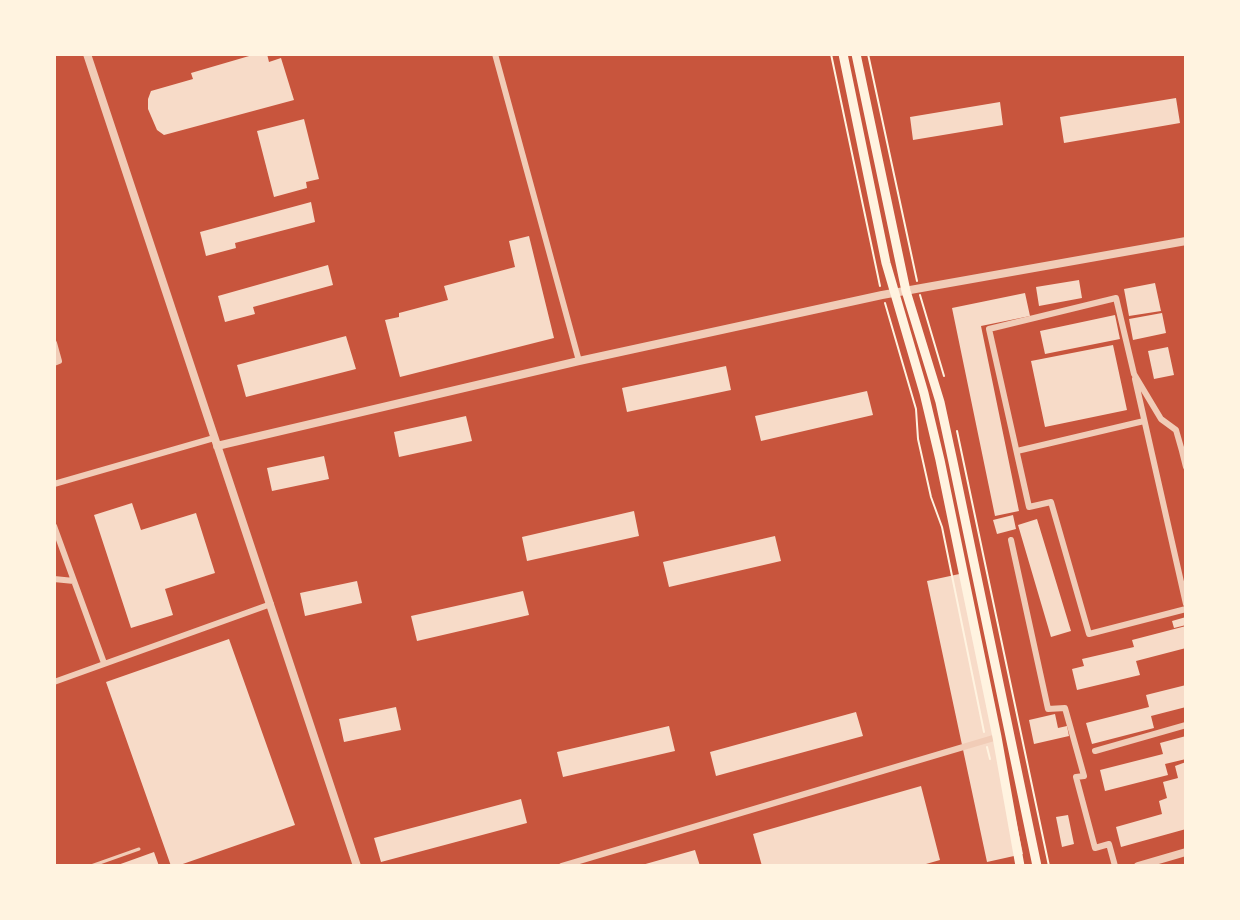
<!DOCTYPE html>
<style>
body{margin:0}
#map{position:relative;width:1240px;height:920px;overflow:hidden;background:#c8553d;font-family:"Times New Roman",serif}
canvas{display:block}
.frame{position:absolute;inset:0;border:56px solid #fff3e0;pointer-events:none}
</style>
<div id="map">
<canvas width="1240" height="920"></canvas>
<div class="frame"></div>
</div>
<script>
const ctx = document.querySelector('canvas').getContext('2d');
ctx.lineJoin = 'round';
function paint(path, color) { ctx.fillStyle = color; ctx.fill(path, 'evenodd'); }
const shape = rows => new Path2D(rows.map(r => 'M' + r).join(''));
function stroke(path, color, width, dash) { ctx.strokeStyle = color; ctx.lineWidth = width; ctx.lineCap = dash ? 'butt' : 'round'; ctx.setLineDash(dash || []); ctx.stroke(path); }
paint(shape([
 [256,54,267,54,269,62,281,58,294,100,164,135,157,130,148,109,148,99,151,91,193,79,191,73],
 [1176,98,1180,123,1064,143,1060,117],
 [1000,102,1003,125,913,140,910,117],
 [304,119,319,179,306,182,307,188,274,197,257,131],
 [311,202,315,222,235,243,236,248,206,256,200,232],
 [529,236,554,338,400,377,385,320,399,317,399,313,448,300,444,286,515,267,509,241],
 [328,265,333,285,253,307,255,314,225,322,218,296],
 [1079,280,1082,298,1039,306,1036,287],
 [1155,283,1161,311,1129,316,1124,289],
 [1025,293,1030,316,981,326,1019,511,995,516,952,308],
 [1162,313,1166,333,1133,340,1129,319],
 [1115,315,1120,339,1045,354,1040,331],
 [346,336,356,369,246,397,237,365],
 [1113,345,1127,410,1045,427,1031,361],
 [1168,347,1174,375,1154,379,1148,351],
 [726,366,731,390,627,412,622,388],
 [867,391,873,415,761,441,755,416],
 [466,416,472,441,399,457,394,432],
 [324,456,329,479,272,491,267,468],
 [132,503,141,530,196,513,215,573,165,589,173,615,131,628,94,515],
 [634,511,639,536,527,561,522,537],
 [1013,515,1016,529,997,534,993,520],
 [1037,519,1071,631,1051,637,1018,525],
 [775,536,781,561,669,587,663,562],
 [964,573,1023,854,987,862,927,581],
 [357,581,362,603,305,616,300,593],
 [523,591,529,615,417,641,411,616],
 [1186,617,1186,625,1174,628,1172,621],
 [1186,626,1186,648,1136,661,1140,675,1077,690,1072,669,1084,666,1082,659,1134,647,1132,640],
 [229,639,295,825,177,866,171,866,106,682],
 [1186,685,1186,707,1151,716,1154,728,1092,744,1086,723,1149,707,1146,695],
 [396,707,401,730,344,742,339,719],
 [856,712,863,736,716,776,710,752],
 [1055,714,1058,728,1067,726,1069,736,1034,744,1029,720],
 [669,726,675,751,563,777,557,752],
 [1186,736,1186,759,1165,764,1168,775,1105,791,1100,770,1163,754,1160,743],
 [1186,762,1186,829,1121,847,1116,827,1162,814,1159,801,1167,798,1163,782,1178,778,1175,766],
 [921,786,940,860,919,866,762,866,753,834],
 [521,799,527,823,381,862,374,838],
 [1068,815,1074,844,1062,847,1056,817],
 [695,850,700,866,642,866,642,865],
 [154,852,159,866,115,866]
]), '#f7dbc8');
stroke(shape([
 [831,54,880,286],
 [868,54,917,281],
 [920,295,944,376],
 [885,303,916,409,918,439,931,497,942,527,984,732],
 [957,431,1049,866],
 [987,747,990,759]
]), '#fff3e0', 2);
stroke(shape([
 [91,866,139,849]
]), '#f1ccb7', 3);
stroke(shape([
 [495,54,579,361],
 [54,343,59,361,54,363],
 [1135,379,1186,604],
 [1186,449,1182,451,1176,430,1161,419,1134,374,1116,298,989,329,1029,507,1051,502,1089,634,1186,609],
 [1017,451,1144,421],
 [1182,451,1186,467],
 [54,484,214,438],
 [54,526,104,663],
 [1011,540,1048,709,1065,708,1084,776,1076,777,1095,848,1109,844,1115,866],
 [54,579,74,581],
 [54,682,271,604],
 [1095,751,1186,725],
 [562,866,997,737]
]), '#f1ccb7', 6);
stroke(shape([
 [87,54,357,866],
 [217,446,579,361,882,295,1186,241],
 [1138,866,1186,852]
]), '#f1ccb7', 8);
stroke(shape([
 [843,54,886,263,924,393,940,460,997,737,1020,866],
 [856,54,906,291,940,402,953,462,1037,866]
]), '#fff3e0', 9);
</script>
